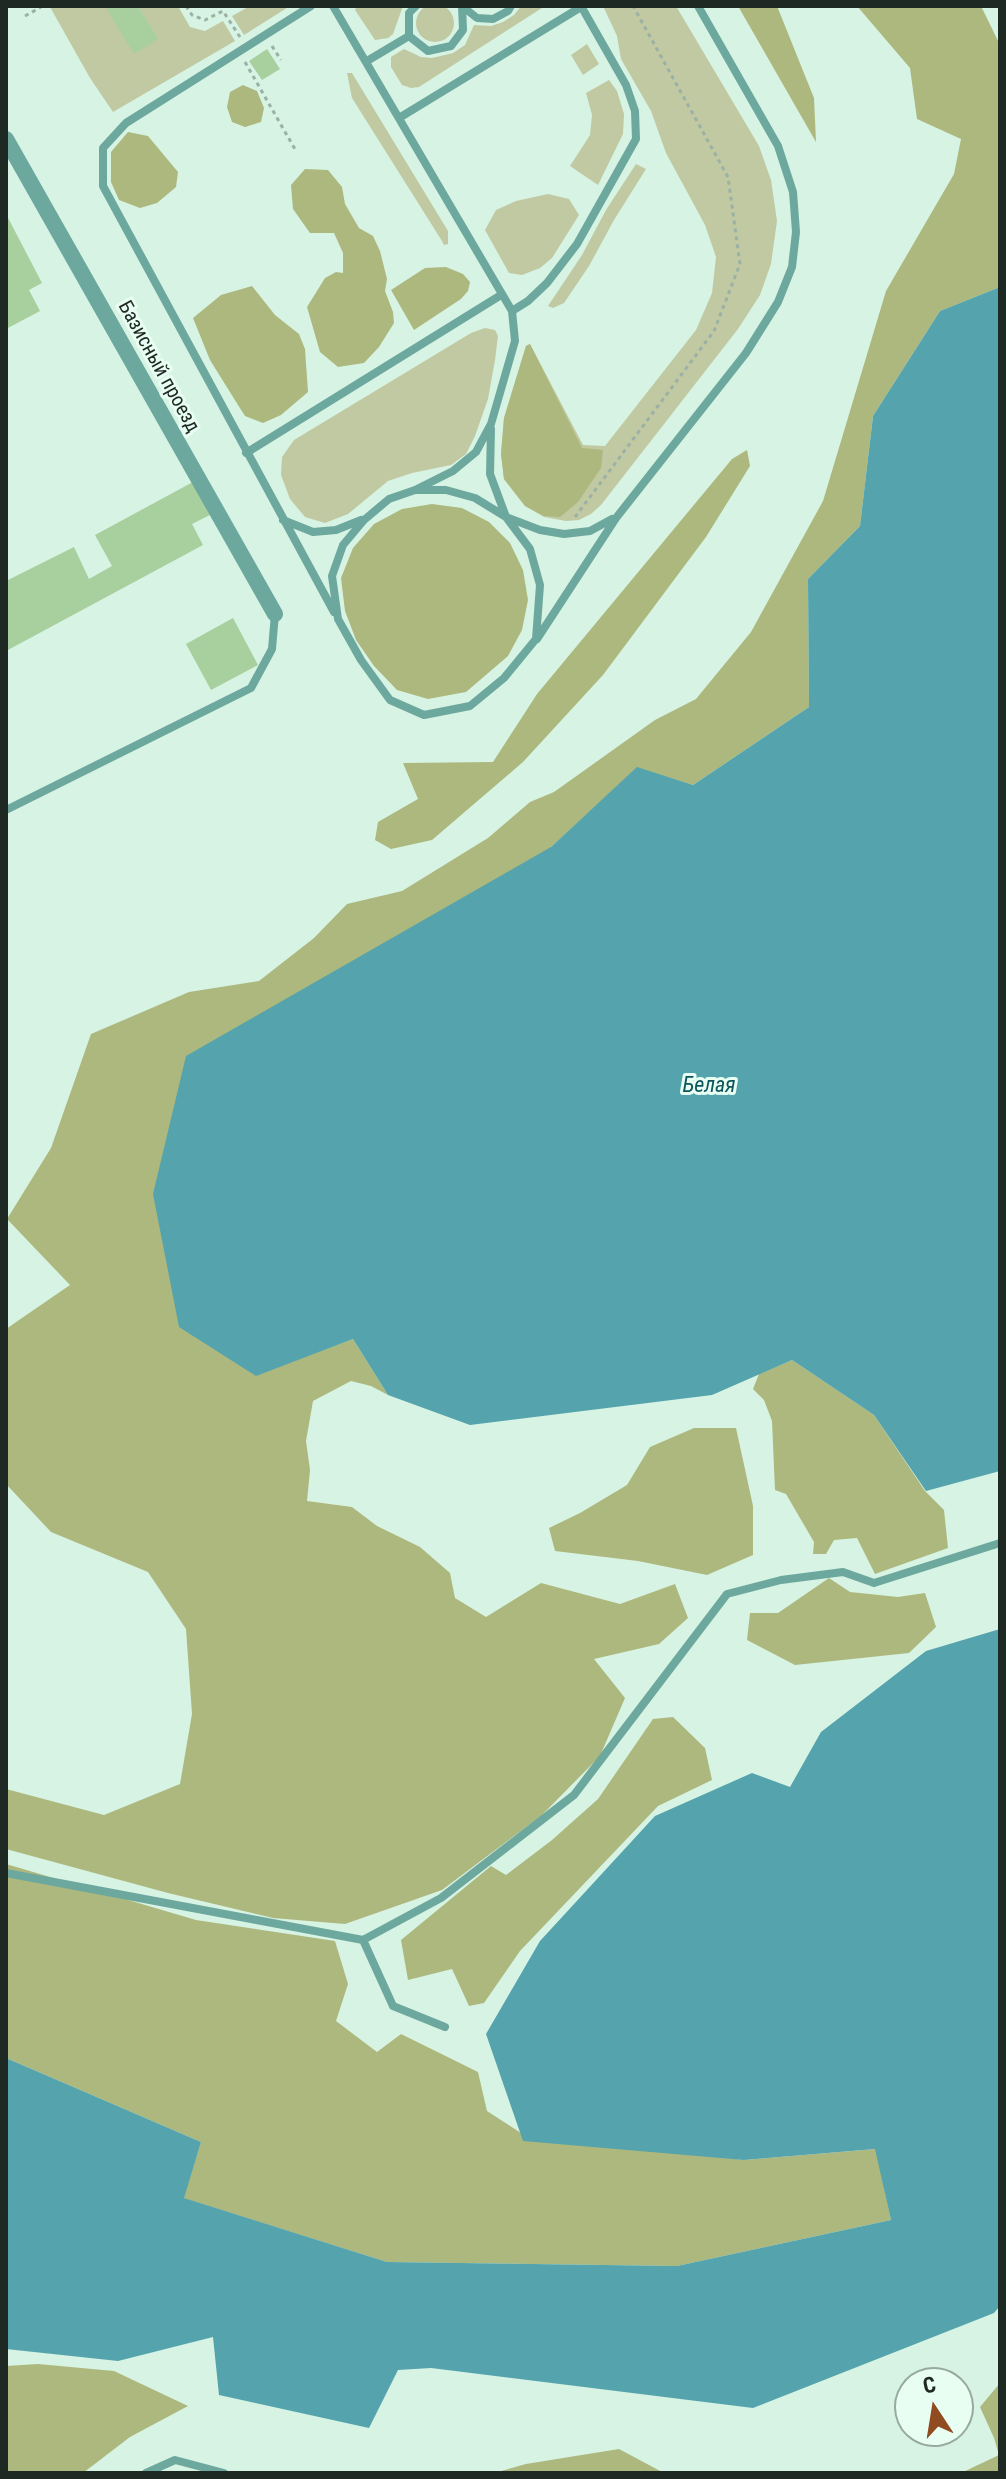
<!DOCTYPE html>
<meta charset="utf-8">
<style>
body{margin:0}
#map{position:relative;width:1006px;height:2479px;overflow:hidden;background:#d7f3e3;font-family:"Roboto Condensed",sans-serif}
canvas{display:block}
.frame{position:absolute;inset:0;border:8px solid #1f2924;pointer-events:none}
.north{position:absolute;left:894px;top:2367px;width:80px;height:80px;box-sizing:border-box;background:#e8fef2;border:2px solid #98a9a0;border-radius:50%;rotate:348deg;font-size:22px;font-weight:700;line-height:32px;text-align:center;color:#1f2924}
.north::after{content:'';display:block;margin:auto;width:28px;height:36px;background:#904b20;clip-path:polygon(50% 0,100% 100%,50% 72%,0 100%)}
</style>
<div id="map">
<canvas width="1006" height="2479"></canvas>
<div class="frame"></div>
<div class="north">С</div>
</div>
<script>
const ctx = document.querySelector('canvas').getContext('2d');
ctx.lineJoin = 'round';
function paint(path, color) { ctx.fillStyle = color; ctx.fill(path, 'evenodd'); }
const shape = rows => new Path2D(rows.map(r => 'M' + r).join(''));
function stroke(path, color, width, dash) { ctx.strokeStyle = color; ctx.lineWidth = width; ctx.lineCap = dash ? 'butt' : 'round'; ctx.setLineDash(dash || []); ctx.stroke(path); }
function drawText(font, color, halo, rows, align = 'center') {
  ctx.font = font + ' "Roboto Condensed",sans-serif'; ctx.lineWidth = 6; ctx.setLineDash([]); ctx.textBaseline = 'middle'; ctx.strokeStyle = halo; ctx.fillStyle = color; for (const [text, x, y, turn = 0] of rows) {
    ctx.save(); ctx.translate(x, y); ctx.rotate((+turn || 0) * Math.PI / 180); ctx.textAlign = isNaN(turn) ? turn : align; if (halo) ctx.strokeText(text, 0, 0); ctx.fillText(text, 0, 0); ctx.restore();
  }
}
paint(shape([
 '416 23a19 19 0 1 1 38 0a19 19 0 1 1-38 0Z',
 [52,6,105,6,157,39,138,6,178,6,190,27,205,31,223,21,235,41,113,112,90,78,50,7],
 [250,6,290,6,244,35,232,16],
 [357,6,403,6,393,34,388,38,375,40,355,10],
 [521,6,545,6,419,87,411,88,402,85,391,67,391,57,404,49,421,57,432,58,453,53,465,45,474,25,491,26,503,22,514,15],
 [603,6,676,6,759,146,771,180,777,221,771,264,760,295,738,329,601,505,591,514,579,520,566,521,544,517,525,506,504,479,501,454,504,418,526,346,530,344,583,445,605,446,696,330,712,293,716,257,705,225,666,153,651,111,621,59,617,36],
 [587,44,599,64,583,75,571,55],
 [347,73,352,73,448,231,448,244,444,245,442,241,352,98],
 [609,80,617,91,624,114,623,134,598,185,570,166,590,135,592,115,586,93],
 [636,164,646,169,614,220,589,266,564,303,553,308,548,306,582,255,606,210],
 [548,194,569,199,579,215,552,258,540,268,522,275,509,273,485,230,496,210,516,201],
 [485,328,495,330,498,336,495,360,488,399,475,436,466,454,451,465,412,473,388,481,348,514,325,523,305,517,290,499,281,475,282,457,294,440,471,333]
]), '#c1c9a2');
paint(shape([
 [738,6,777,6,814,98,816,142],
 [857,6,981,6,1000,45,1000,287,940,311,873,416,860,526,808,579,809,707,693,785,637,768,551,847,256,1375,353,1339,388,1395,371,1386,351,1381,313,1401,306,1441,310,1470,307,1501,352,1507,377,1526,420,1547,450,1573,455,1598,486,1617,541,1583,620,1604,675,1584,688,1618,659,1644,594,1659,625,1698,600,1756,542,1815,442,1890,345,1924,273,1918,168,1893,6,1849,6,1789,104,1815,180,1784,192,1714,186,1629,148,1572,51,1532,6,1484,6,1329,70,1285,7,1219,51,1148,91,1034,189,992,259,981,314,938,347,904,402,891,488,838,530,802,554,792,655,720,696,699,751,632,823,501,886,291,954,174,961,139,917,119,910,68],
 [243,85,257,91,264,108,261,122,245,127,232,122,227,107,230,92],
 [128,132,148,136,178,172,176,187,157,203,140,208,119,200,111,182,111,152],
 [305,169,328,170,342,187,345,204,359,228,373,236,380,251,387,279,385,291,393,312,394,323,379,347,364,363,338,367,320,352,307,307,325,278,336,272,343,273,343,253,334,233,310,233,293,209,291,185],
 [446,267,463,274,470,282,468,291,461,299,414,330,391,290,425,268],
 [252,286,275,315,299,334,305,349,308,392,281,415,263,423,245,416,238,405,210,360,193,318,221,295],
 [530,344,582,448,603,450,601,468,578,502,560,517,544,516,525,506,504,479,501,454,504,418,526,346],
 [747,450,750,466,706,537,603,675,523,762,432,840,391,849,375,840,378,822,418,799,403,763,493,762,537,694,732,459],
 [432,504,462,508,489,522,510,543,523,570,528,600,522,630,508,656,466,692,428,699,397,690,374,666,356,640,345,611,341,578,353,548,374,524,402,509],
 [792,1360,874,1415,925,1491,944,1510,948,1548,875,1574,857,1538,834,1540,826,1554,813,1554,814,1542,786,1494,775,1490,772,1421,764,1400,753,1389,759,1374],
 [694,1428,736,1428,753,1506,753,1555,707,1575,638,1561,555,1551,549,1528,580,1513,627,1485,650,1447],
 [829,1578,850,1592,898,1597,925,1593,936,1627,909,1653,795,1665,747,1640,750,1613,778,1613],
 [673,1717,705,1748,712,1780,658,1806,520,1951,484,2003,469,2006,452,1969,408,1980,401,1940,491,1866,506,1875,552,1840,598,1799,653,1719],
 [6,1864,196,1920,335,1941,348,1984,336,2021,377,2052,401,2034,478,2072,487,2111,521,2133,744,2160,876,2149,891,2220,677,2266,387,2262,183,2198,201,2142,6,2058],
 [38,2364,114,2371,188,2406,130,2437,83,2473,6,2473,6,2366],
 [1000,2383,1000,2473,961,2473,999,2455,994,2438,980,2407],
 [619,2449,664,2473,494,2473,526,2464]
]), '#adb87e');
paint(shape([
 [1000,287,1000,1471,926,1491,874,1415,792,1360,712,1395,470,1425,388,1395,353,1339,256,1376,179,1327,153,1194,186,1056,551,847,637,767,693,785,809,707,808,579,860,526,873,416,940,311],
 [1000,1629,1000,2306,994,2313,753,2408,431,2368,398,2370,369,2428,219,2395,213,2337,118,2361,6,2349,6,2058,201,2142,184,2198,387,2262,677,2266,891,2220,875,2149,744,2160,523,2141,486,2034,540,1941,655,1816,752,1773,790,1787,821,1732,926,1651]
]), '#54a3ad');
paint(shape([
 [105,6,138,6,158,39,134,54],
 [267,49,280,69,262,80,249,61],
 [6,214,42,283,29,290,40,311,6,329],
 [193,482,210,515,192,524,203,545,6,651,6,581,74,547,89,579,112,566,95,535],
 [233,618,258,665,211,690,186,644]
]), '#a8cf9e');
stroke(shape([
 [186,6,192,15,205,20,223,11,240,37],
 [25,16,43,6],
 [272,46,281,60],
 [245,62,296,151],
 [575,517,714,331,740,264,728,177,633,6]
]), '#9bb1a5', 3, [4, 4]);
stroke(shape([
 [311,6,126,123,103,148,103,186,334,612],
 [333,6,512,311,515,341,491,424,476,452,453,471,415,490,389,499,364,520,343,545,332,576,338,619,361,660,390,700,424,715,470,706,504,678,536,639,540,585,530,549,506,517,475,498,446,490,415,490],
 [462,6,477,18,493,19,508,11,511,6],
 [409,36,428,51,451,46,463,30,462,6],
 [409,36,409,13,416,6],
 [367,61,409,36],
 [399,118,581,7],
 [512,311,528,301,547,283,577,244,636,139,635,111,626,85,581,6],
 [491,429,490,474,506,517,540,530,564,534,590,531,612,519],
 [246,453,501,295],
 [283,520,313,532,336,530,361,520],
 [537,639,616,518,746,353,778,302,792,267,796,232,793,192,778,146,698,6],
 [6,810,251,688,272,649,275,614],
 [6,1873,363,1940,441,1898,574,1795,727,1594,781,1580,843,1572,874,1583,1000,1543],
 [363,1940,393,2006,445,2027],
 [146,2473,175,2460,224,2473]
]), '#6da89f', 8);
stroke(shape([
 [6,139,275,614]
]), '#6da89f', 16);
drawText('20px', '#1f2924', '#e8fef2', [
 ["Базисный проезд",158,367,61]
]);
drawText('italic 22px', '#0e545c', '#e8fef2', [
 ["Белая",709,1086]
]);
</script>
